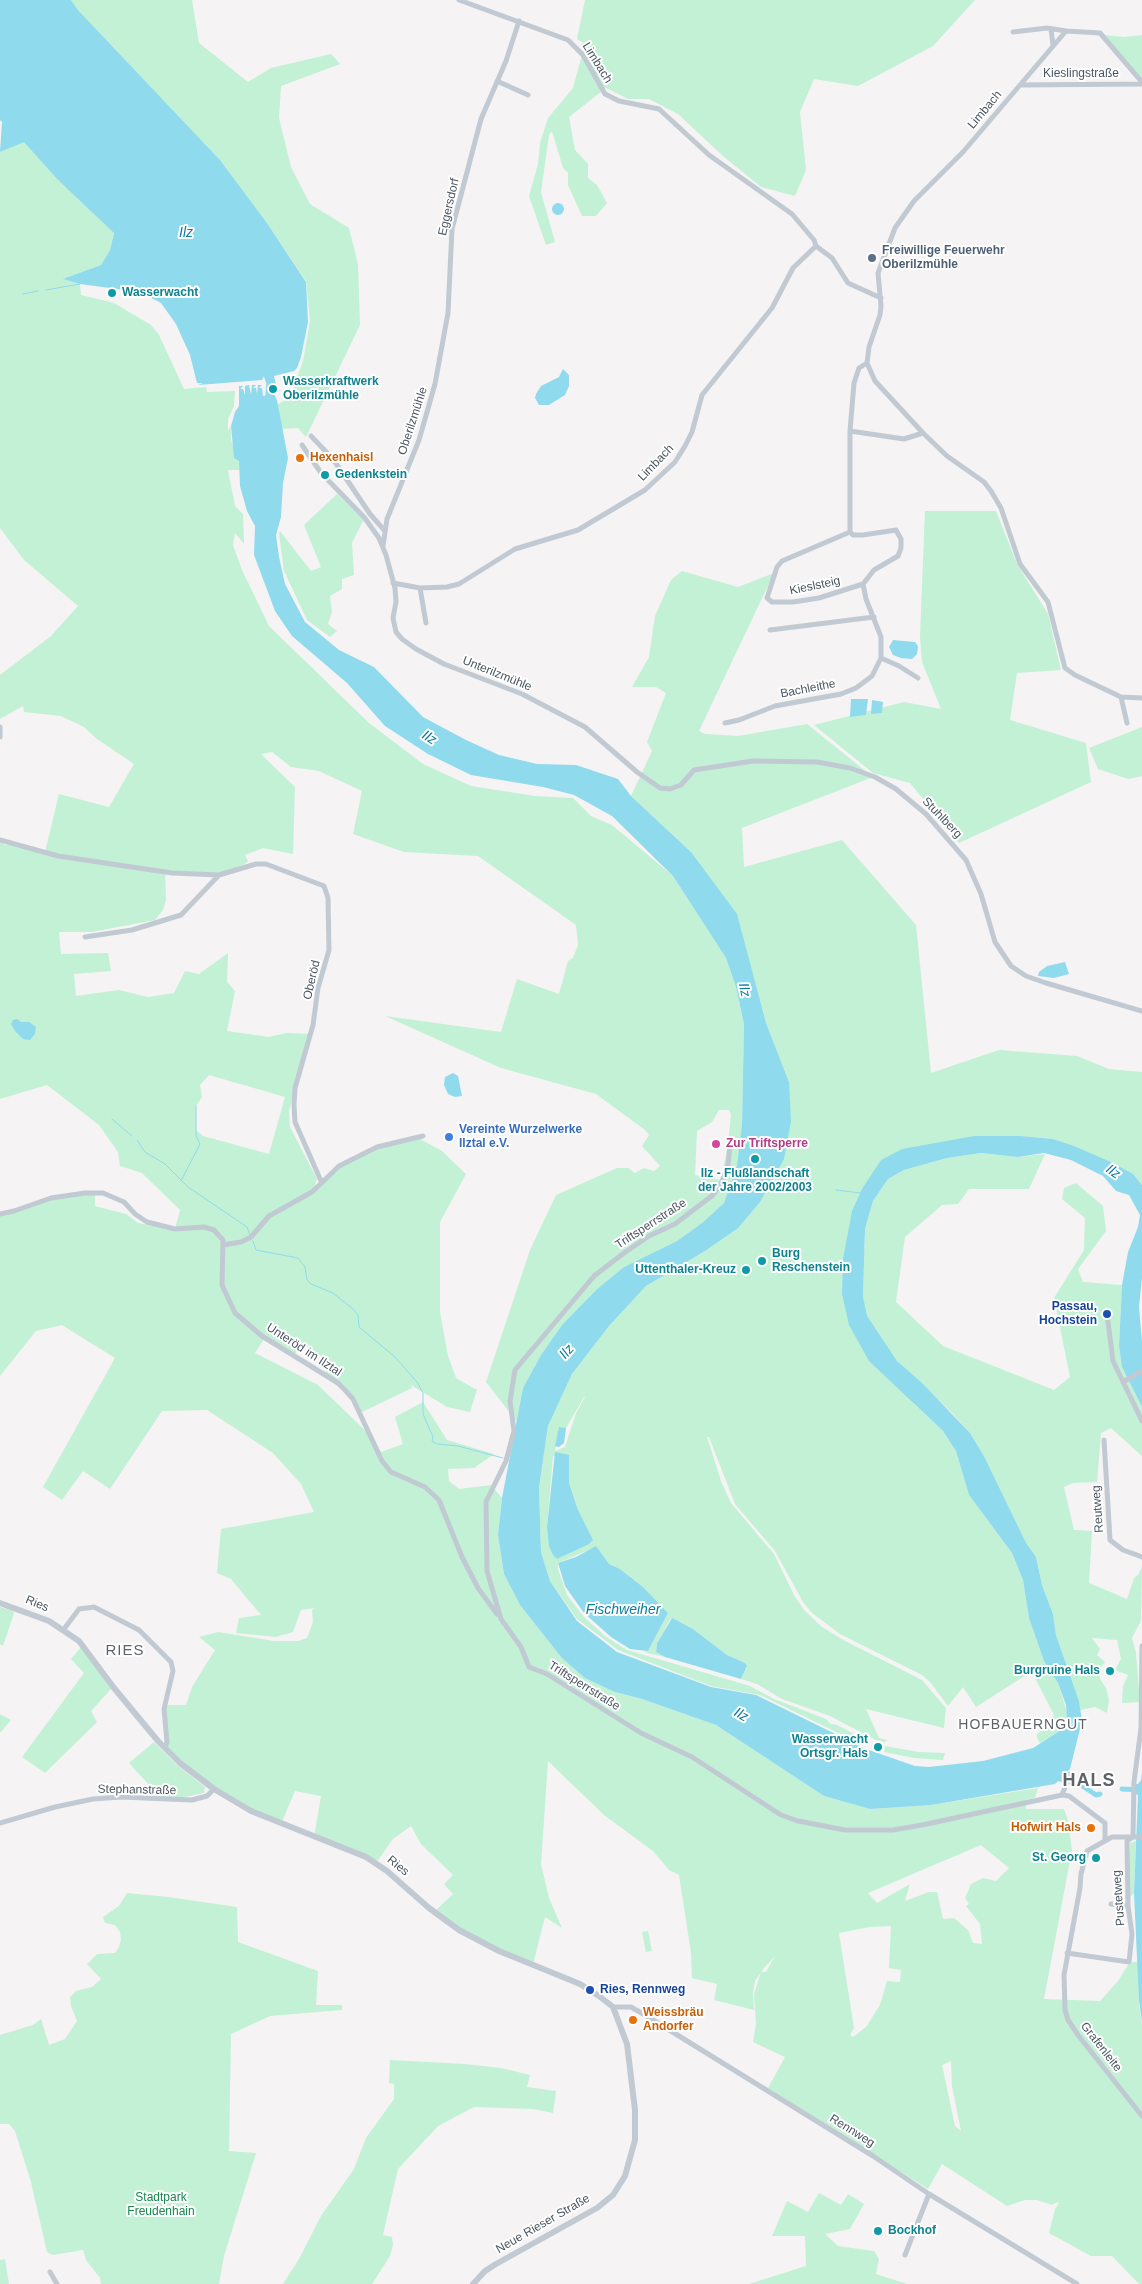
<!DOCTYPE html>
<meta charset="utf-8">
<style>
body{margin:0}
canvas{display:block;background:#f5f3f3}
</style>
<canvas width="1142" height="2284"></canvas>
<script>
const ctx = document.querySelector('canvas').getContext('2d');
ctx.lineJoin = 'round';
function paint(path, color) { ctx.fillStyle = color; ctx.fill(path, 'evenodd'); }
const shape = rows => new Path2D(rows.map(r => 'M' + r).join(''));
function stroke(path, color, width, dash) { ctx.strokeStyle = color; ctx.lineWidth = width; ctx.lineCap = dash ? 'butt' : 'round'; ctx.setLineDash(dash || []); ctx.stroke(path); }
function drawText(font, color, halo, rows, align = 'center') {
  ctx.font = font + ' Arial,sans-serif'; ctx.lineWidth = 4; ctx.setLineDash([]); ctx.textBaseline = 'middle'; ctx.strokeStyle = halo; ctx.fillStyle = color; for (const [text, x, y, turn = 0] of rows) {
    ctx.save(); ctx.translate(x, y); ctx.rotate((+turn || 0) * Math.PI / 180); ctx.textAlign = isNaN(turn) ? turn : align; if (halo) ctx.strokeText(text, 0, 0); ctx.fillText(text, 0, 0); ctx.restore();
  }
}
paint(shape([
 [71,0,192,0,199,43,248,82,271,68,331,54,340,64,281,86,279,118,291,167,310,204,349,228,358,264,360,325,306,437,298,428,281,429,277,405,285,400,293,390,303,361,310,321,306,281,267,223,220,160,78,10],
 [585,0,975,0,933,46,858,86,814,79,800,112,806,170,795,196,761,187,723,156,678,114,649,99,628,99,606,88,569,117,575,150,588,164,588,178,597,185,607,203,596,216,582,216,568,185,568,173,563,168,552,131,549,135,541,192,555,242,546,245,529,196,538,164,540,143,548,118,573,88,585,44,577,39],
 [1104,35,1124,37,1142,35,1142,79],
 [24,141,57,179,114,232,110,250,101,265,64,279,80,284,81,295,114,303,151,325,159,335,184,389,206,387,207,392,235,391,234,406,228,419,228,431,231,426,231,440,240,464,239,470,228,470,235,506,243,514,244,544,235,533,233,545,242,570,269,626,369,723,423,764,471,786,535,796,573,798,591,816,612,825,673,876,726,958,736,987,744,1024,742,1124,737,1165,724,1203,702,1223,677,1241,624,1267,597,1289,562,1325,541,1355,523,1388,517,1422,486,1382,530,1250,556,1195,617,1168,628,1168,635,1173,644,1168,654,1171,660,1166,642,1146,649,1135,645,1130,596,1094,501,1068,385,1016,501,1032,517,979,559,994,568,961,573,958,578,945,576,925,478,856,404,852,353,834,362,791,319,771,291,767,272,752,261,754,295,787,293,854,263,848,245,855,248,861,245,864,219,875,165,872,166,900,163,910,155,920,92,932,59,932,61,954,108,953,111,971,74,974,76,996,119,990,148,997,174,993,185,971,199,974,228,953,227,982,235,991,227,1031,269,1037,287,1033,311,1034,289,1111,290,1127,317,1179,313,1190,339,1166,377,1147,418,1138,442,1151,466,1174,440,1222,440,1312,448,1356,456,1378,477,1390,470,1412,447,1407,411,1385,412,1388,362,1412,353,1399,324,1374,331,1362,301,1344,294,1356,264,1339,255,1353,318,1385,373,1438,381,1452,403,1444,395,1417,423,1402,447,1440,494,1454,474,1468,448,1469,449,1481,459,1489,491,1485,502,1498,498,1535,504,1574,520,1605,561,1657,615,1692,642,1699,716,1725,824,1796,870,1809,931,1805,1038,1788,1035,1798,1026,1800,1026,1809,1064,1809,1068,1821,1072,1850,1044,1999,1100,2001,1118,1981,1130,1962,1138,1962,1139,2004,1142,2024,1142,2284,1139,2284,1112,2256,1091,2256,1049,2233,1055,2209,1059,2203,1057,2202,1052,2205,1037,2200,1025,2200,1007,2206,942,2164,928,2189,768,2088,785,2057,753,2042,756,2024,754,1994,761,1972,766,1972,775,1956,764,1968,755,1981,753,1993,754,2010,714,2000,717,1984,692,1978,691,1953,679,1875,669,1870,653,1851,604,1815,548,1761,541,1864,549,1898,562,1928,545,1917,534,1961,530,1963,499,1951,434,1912,453,1894,444,1884,453,1875,421,1844,411,1826,393,1839,376,1863,314,1837,321,1796,295,1791,281,1824,226,1796,165,1748,164,1705,186,1705,192,1687,215,1650,199,1637,218,1632,274,1641,298,1641,307,1638,313,1622,312,1610,315,1608,301,1610,293,1632,276,1637,236,1633,239,1618,261,1615,231,1579,217,1573,221,1529,314,1512,301,1484,273,1453,207,1410,162,1411,110,1489,83,1471,62,1500,43,1487,115,1358,62,1325,36,1331,0,1376,0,1214,51,1198,95,1193,95,1206,126,1214,138,1223,175,1229,180,1210,142,1173,120,1166,118,1152,99,1125,47,1085,0,1099,0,840,5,845,15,845,45,852,59,794,109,807,134,764,97,739,84,727,61,716,24,712,23,706,0,719,0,675,51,636,78,606,24,560,0,528,0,152],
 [209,1075,285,1097,269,1154,203,1136,196,1130,196,1106,202,1097,200,1085],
 [719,1110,729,1110,731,1114,728,1145,721,1180,695,1175,697,1131,712,1122],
 [981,1845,1009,1868,996,1881,983,1878,971,1884,965,1898,969,1904,966,1906,980,1924,982,1944,973,1943,968,1930,954,1918,943,1919,937,1892,929,1892,905,1901,910,1884,877,1903,868,1893],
 [891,1926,889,1968,901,1970,900,1982,887,1981,880,2005,866,2027,853,2037,850,2035,854,2028,839,1933,870,1927],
 [951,2061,952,2086,961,2131,955,2126,942,2065],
 [337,494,364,519,352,543,354,575,342,579,342,589,330,596,332,612,328,624,337,631,330,637,307,620,284,571,279,534,280,531,311,571,321,567,304,525],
 [925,511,996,511,1017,564,1048,614,1061,670,1017,673,1010,720,1086,743,1091,782,959,843,910,783,873,773,814,725,904,702,941,709,922,662,920,636],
 [682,571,738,587,774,573,699,731,705,734,738,736,807,724,873,777,742,828,744,867,842,840,916,925,931,1073,999,1050,1077,1056,1109,1069,1142,1072,1142,1185,1133,1174,1053,1139,1021,1136,974,1136,881,1160,842,1294,914,1404,943,1431,956,1451,969,1495,1012,1553,1023,1580,1029,1618,1044,1661,1058,1683,1067,1712,1067,1719,1061,1730,1040,1743,1037,1738,1037,1734,1047,1726,1054,1715,1033,1674,1023,1677,976,1707,963,1687,948,1706,930,1682,922,1675,840,1634,812,1613,803,1602,775,1551,735,1504,709,1437,707,1437,721,1481,731,1503,774,1554,794,1595,804,1610,822,1627,845,1641,922,1680,946,1708,944,1728,866,1709,879,1738,887,1740,885,1742,876,1740,830,1716,782,1699,757,1684,741,1679,747,1667,745,1663,727,1655,693,1629,671,1618,657,1643,656,1652,665,1657,643,1652,648,1651,668,1613,643,1587,620,1569,609,1564,596,1547,558,1563,558,1569,567,1595,584,1617,605,1636,627,1650,750,1686,774,1699,826,1719,831,1724,837,1725,862,1738,861,1744,760,1695,711,1686,618,1650,577,1619,550,1581,541,1552,539,1488,548,1426,572,1374,609,1326,646,1286,705,1251,789,1082,766,1023,691,852,631,796,652,751,647,742,666,693,656,687,632,687,649,657,655,616,671,580],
 [584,1397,585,1397,576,1413,565,1447,555,1451,559,1427,566,1428],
 [569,1455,569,1483,578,1510,547,1527,553,1456],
 [1142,727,1142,776,1128,779,1098,769,1089,748],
 [981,1153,1018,1157,1045,1154,1029,1189,969,1189,958,1204,942,1205,905,1237,896,1302,943,1346,1054,1390,1070,1377,1054,1298,1084,1250,1085,1218,1062,1199,1064,1188,1076,1183,1103,1206,1106,1231,1078,1269,1083,1282,1122,1285,1119,1346,1122,1367,1142,1407,1142,1456,1111,1428,1101,1433,1097,1482,1073,1483,1064,1487,1074,1530,1092,1531,1089,1583,1127,1599,1134,1578,1138,1575,1142,1567,1141,1621,1132,1638,1136,1653,1140,1702,1122,1703,1123,1686,1128,1675,1115,1670,1121,1659,1117,1640,1092,1638,1100,1649,1097,1655,1105,1662,1099,1670,1100,1679,1106,1688,1109,1700,1107,1713,1095,1707,1080,1710,1079,1701,1056,1635,1053,1614,1042,1585,1036,1557,1026,1544,984,1456,970,1433,951,1412,897,1361,866,1316,863,1297,865,1229,873,1201,888,1179,904,1170,947,1158],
 [0,1607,13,1611,14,1613,3,1646,0,1644],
 [81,1647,112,1688,91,1711,97,1722,45,1773,22,1757,84,1673,71,1659],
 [0,1714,11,1720,0,1733],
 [154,1742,177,1765,205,1787,204,1793,180,1798,160,1797,129,1763],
 [885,1746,918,1752,945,1753,943,1760,914,1758,884,1752],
 [1136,1841,1134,1893,1128,1899,1130,1843],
 [127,1893,168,1897,237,1907,238,1942,318,1971,316,2005,342,2005,342,2010,270,2016,231,2034,229,2151,256,2153,224,2256,219,2284,101,2284,100,2278,86,2260,83,2250,53,2255,47,2252,31,2182,15,2131,9,2124,0,2124,0,2035,33,2025,41,2019,49,2045,65,2039,77,2021,71,2006,70,1997,76,1991,92,1987,101,1979,87,1964,97,1954,115,1953,119,1947,121,1940,120,1932,115,1925,105,1923,103,1917,119,1906],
 [648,1931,652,1951,646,1952,642,1932],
 [390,2060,465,2064,501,2068,526,2074,530,2075,527,2087,556,2091,553,2113,533,2109,474,2107,438,2126,398,2169,383,2235,392,2237,393,2245,390,2256,372,2284,283,2284,299,2259,321,2216,354,2169,366,2138,394,2099,394,2084,389,2083],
 [819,2193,841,2205,848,2194,864,2204,850,2229,825,2234,838,2246,874,2251,879,2259,876,2274,907,2284,749,2284,806,2266,805,2236,772,2236,787,2201,808,2212],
 [5,2259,9,2284,0,2284,0,2260]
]), '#c3f1d5');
paint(shape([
 [0,0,71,0,78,10,220,160,267,223,306,282,308,322,301,357,297,368,294,371,274,376,273,382,266,383,264,376,262,380,198,385,203,383,197,383,190,355,176,324,161,303,140,292,80,284,63,279,101,265,110,250,114,233,57,179,24,142,0,152,2,122,0,120],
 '552 209a6 6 0 1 1 12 0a6 6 0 1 1-12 0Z',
 [563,369,569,375,569,386,565,395,549,405,539,405,535,398,536,394,541,386,559,377],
 [249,385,251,395,252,385,256,385,253,388,256,388,257,394,258,385,262,385,259,388,262,388,263,396,274,394,277,400,288,458,283,483,281,517,276,535,279,557,285,584,305,622,339,650,374,667,423,717,466,740,499,755,537,764,576,765,618,779,631,796,691,852,737,914,766,1023,789,1082,791,1121,784,1159,760,1202,738,1228,705,1251,646,1286,609,1326,572,1374,548,1426,539,1488,541,1552,550,1581,577,1621,617,1652,711,1687,756,1695,866,1749,915,1766,929,1767,983,1761,1033,1748,1061,1730,1067,1719,1066,1705,1058,1683,1044,1661,1029,1618,1023,1580,1012,1553,969,1495,956,1451,943,1431,869,1361,849,1325,842,1294,843,1259,852,1211,862,1189,881,1160,902,1149,974,1136,1021,1136,1053,1139,1074,1146,1113,1163,1133,1174,1142,1185,1142,1278,1139,1307,1142,1341,1142,1407,1122,1367,1119,1346,1122,1285,1128,1252,1138,1227,1140,1215,1129,1195,1116,1191,1103,1176,1071,1160,1044,1153,1018,1157,981,1153,947,1158,904,1170,888,1179,873,1201,865,1229,863,1297,867,1316,897,1361,922,1383,970,1433,984,1456,1026,1543,1036,1557,1042,1585,1053,1614,1056,1635,1079,1701,1082,1721,1070,1769,1055,1784,931,1805,870,1809,824,1796,716,1725,642,1699,615,1692,585,1678,561,1657,520,1605,504,1574,498,1535,502,1498,523,1388,541,1355,562,1325,597,1289,624,1267,677,1241,702,1223,724,1203,737,1165,742,1124,744,1024,736,987,726,958,673,876,612,816,574,795,543,787,471,775,428,754,385,726,347,683,292,636,275,611,254,555,255,526,247,511,240,486,239,461,234,458,231,426,235,412,239,406,239,386,243,386,240,389,243,389,245,395,245,386],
 [893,640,915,642,918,646,917,654,912,659,901,658,893,655,889,647],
 [851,699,868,699,866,715,850,717],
 [872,700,883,702,882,713,871,714],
 [1065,962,1069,974,1054,978,1038,976,1039,972,1047,966],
 [17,1019,21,1022,29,1022,36,1027,35,1034,30,1040,23,1039,15,1031,11,1024,13,1020],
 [453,1073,458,1076,462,1096,455,1097,448,1094,444,1085,445,1077],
 [559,1427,566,1428,564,1443,559,1447,555,1446],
 [555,1452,569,1455,569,1483,578,1510,593,1540,589,1544,557,1559,553,1555,549,1546,547,1527],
 [596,1546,609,1564,620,1569,643,1587,668,1613,648,1651,630,1649,611,1637,584,1613,565,1586,558,1563,576,1557],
 [672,1618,693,1629,727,1655,745,1663,747,1666,741,1679,665,1657,656,1652,657,1643],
 [1142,1773,1142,2022,1139,2000,1134,1893,1138,1795,1134,1793,1134,1784,1138,1784,1141,1780]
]), '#90daee');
stroke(shape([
 [46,290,80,284],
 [23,294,38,291],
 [112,1119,132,1136],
 [137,1140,145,1152,165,1164,188,1187,247,1227,250,1235],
 [181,1181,200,1144,196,1136,196,1106],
 [836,1190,860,1193],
 [253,1241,256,1250,298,1258,305,1267,307,1280,311,1284,333,1293,353,1309,358,1315,359,1327,395,1357,417,1382,423,1393,423,1414,433,1437,432,1441,437,1444,458,1446,503,1458]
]), '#90daee', 1);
stroke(shape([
 [1053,1777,1081,1785,1096,1795,1100,1794],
 [1122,1789,1142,1790]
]), '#90daee', 5);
stroke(shape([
 [268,373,271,382,269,404]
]), '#90daee', 9);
stroke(shape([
 [459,0,568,40,583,55,605,94,619,101,659,109,709,155,792,214,814,240,816,246],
 [1051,29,1053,45],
 [1013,32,1047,28,1066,31],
 [497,81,528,95],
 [1142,82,1100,33,1066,31,963,152,914,201,895,228,878,273,881,306,880,315,869,347,867,363,875,381,923,433,947,456,984,482,991,491,1001,508,1020,564,1048,602,1065,668,1075,675,1121,697,1142,698],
 [1020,85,1142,84],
 [867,363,859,368,854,383,850,431,904,439,923,433],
 [850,431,850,532,853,535,863,535,896,530,901,539,901,548,898,556,874,570,863,584,866,599,881,637,881,658,899,666,918,678],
 [311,436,333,459,370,514,385,531],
 [302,445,321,473,364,517,379,538,386,555,395,588,396,602,393,618,396,632,402,639,416,649,444,664,522,694,585,727,637,772,660,788,670,789,681,785,694,770,753,761,817,762,850,768,875,777,896,789,926,814,966,860,981,894,995,942,1011,966,1026,976,1046,983,1142,1011],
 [850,532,782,561,777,567,767,598,772,602,793,602,819,598,863,584],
 [383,546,387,519,419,440,435,384,448,313,452,229,481,119,506,61,519,21],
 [393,583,420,588,447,587,459,584,515,549,578,530,645,490,675,462,685,446,692,432,702,395,772,308,793,268,816,246,832,258,848,283,881,298],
 [420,588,426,623],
 [770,630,874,617],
 [1121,697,1127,723],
 [725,723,739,720,775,706,841,694,856,688,872,676,881,658],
 [0,727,0,737],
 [0,840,58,856,172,873,219,875,256,864,266,864,324,886,328,898,329,950,318,988,313,1025,295,1088,294,1105,295,1122,321,1181],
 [85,937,132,930,181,915,219,875],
 [730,1145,728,1165,721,1184,713,1195,675,1224,649,1236,624,1253,594,1276,515,1370,510,1401,514,1431,506,1461,486,1502,487,1571,501,1619,521,1647,529,1667,547,1674,641,1733,692,1757,781,1815,798,1821,845,1830,893,1830,922,1825,1062,1795,1069,1796,1105,1823,1105,1840],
 [0,1214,14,1211,51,1198,85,1193,103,1193,124,1202,135,1214,147,1222,175,1229,204,1227,214,1230,223,1240,222,1285,235,1313,262,1336,338,1383,345,1390,353,1399,382,1461,391,1472,425,1487,439,1500,462,1557,478,1588,497,1614],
 [223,1245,241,1242,251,1237,269,1216,312,1192,339,1166,377,1147,423,1136],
 [1107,1314,1113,1361,1142,1421],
 [1123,1382,1142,1371],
 [1104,1440,1110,1540,1123,1550,1142,1557],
 [64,1629,79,1609,94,1607,139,1630,171,1662,173,1671,164,1709,167,1742,165,1748],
 [1062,1795,1070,1774],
 [0,1823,55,1807,93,1799,121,1797,192,1800,207,1796,214,1789],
 [1133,1837,1134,1782,1141,1728,1142,1646],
 [1142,1837,1112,1837,1087,1851,1081,1874,1080,1888,1064,1975,1065,2010,1068,2020,1078,2035,1142,2116],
 [1111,1904,1128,1906],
 [1067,1953,1129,1962,1132,1934,1128,1906,1127,1841,1133,1837],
 [613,2007,631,2007,645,2015,873,2156,929,2194,1077,2284],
 [905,2255,929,2194],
 [50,2272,57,2284]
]), '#c1cad2', 5);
stroke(shape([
 [0,1603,49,1621,79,1641,114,1688,158,1741,180,1763,214,1789,251,1811,366,1857,387,1871,429,1908,459,1930,499,1951,580,1984,599,1996,613,2007,627,2044,635,2110,635,2140,625,2176,613,2195,597,2208,496,2264,485,2271,473,2284]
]), '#c1cad2', 6);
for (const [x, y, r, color] of [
 [872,258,5,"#5c6f8a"],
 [112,293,5,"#0f9aa8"],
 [273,389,5,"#0f9aa8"],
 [300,458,5,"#e8710a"],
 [325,475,5,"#0f9aa8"],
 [449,1137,5,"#3f7fe0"],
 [716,1144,5,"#d1479c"],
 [755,1159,5,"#0f9aa8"],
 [762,1261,5,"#0f9aa8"],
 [746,1270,5,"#0f9aa8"],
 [1107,1314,5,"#1a4fb4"],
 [1110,1671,5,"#0f9aa8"],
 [878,1747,5,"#0f9aa8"],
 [1091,1828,5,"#e8710a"],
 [1096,1858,5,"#0f9aa8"],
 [590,1990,5,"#1a4fb4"],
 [633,2020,5,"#e8710a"],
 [878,2231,5,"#0f9aa8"]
]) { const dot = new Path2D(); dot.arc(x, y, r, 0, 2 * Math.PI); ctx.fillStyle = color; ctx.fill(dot); stroke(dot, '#fff', 2); }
drawText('12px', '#4a5661', '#fff', [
 ["Limbach",597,63,58],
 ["Kieslingstraße",1081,74],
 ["Limbach",985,110,-50],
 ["Eggersdorf",449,207,-77],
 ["Oberilzmühle",413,421,-72],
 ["Limbach",656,463,-46],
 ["Kieslsteig",815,586,-12],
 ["Unterilzmühle",497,674,22],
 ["Bachleithe",808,689,-11],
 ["Stuhlberg",942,818,46],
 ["Oberöd",312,980,-77],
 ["Triftsperrstraße",651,1224,-33],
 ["Unteröd im Ilztal",304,1350,33],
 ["Reutweg",1098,1509,-94],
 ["Ries",37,1604,22],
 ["Triftsperrstraße",584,1686,32],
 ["Stephanstraße",137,1790,1],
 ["Ries",398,1866,39],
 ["Pustetweg",1119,1898,-94],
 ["Grafenleite",1101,2047,52],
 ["Rennweg",852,2131,32],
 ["Neue Rieser Straße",543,2224,-30]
]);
drawText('bold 12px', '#4e5e75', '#fff', [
 ["Freiwillige Feuerwehr",882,251],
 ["Oberilzmühle",882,265]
], 'left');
drawText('bold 12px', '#0d838f', '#fff', [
 ["Wasserwacht",122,293],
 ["Wasserkraftwerk",283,382],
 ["Oberilzmühle",283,396],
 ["Gedenkstein",335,475],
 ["Ilz - Flußlandschaft",755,1174,"center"],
 ["der Jahre 2002/2003",755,1188,"center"],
 ["Burg",772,1254],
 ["Reschenstein",772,1268],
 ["Uttenthaler-Kreuz",736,1270,"right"],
 ["Burgruine Hals",1100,1671,"right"],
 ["Wasserwacht",868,1740,"right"],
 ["Ortsgr. Hals",868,1754,"right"],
 ["St. Georg",1086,1858,"right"],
 ["Bockhof",888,2231]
], 'left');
drawText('bold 12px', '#c56008', '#fff', [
 ["Hexenhaisl",310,458],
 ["Hofwirt Hals",1081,1828,"right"],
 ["Weissbräu",643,2013],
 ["Andorfer",643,2027]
], 'left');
drawText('bold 12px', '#366cbe', '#fff', [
 ["Vereinte Wurzelwerke",459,1130],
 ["Ilztal e.V.",459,1144]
], 'left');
drawText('bold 12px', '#b23c85', '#fff', [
 ["Zur Triftsperre",726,1144]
], 'left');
drawText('bold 12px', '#164399', '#fff', [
 ["Passau,",1097,1307],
 ["Hochstein",1097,1321],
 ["Ries, Rennweg",600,1990,"left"]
], 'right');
drawText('12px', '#17864f', '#fff', [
 ["Stadtpark",161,2198],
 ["Freudenhain",161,2212]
]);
drawText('italic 14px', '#0c7c9b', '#fff', [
 ["Ilz",186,233],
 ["Ilz",429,738,32],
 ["Ilz",744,990,78],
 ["Ilz",1113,1172,34],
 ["Ilz",567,1352,-49],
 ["Fischweiher",623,1610],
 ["Ilz",741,1715,29]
]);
ctx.letterSpacing = '1px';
drawText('14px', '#5f6368', '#fff', [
 ["HOFBAUERNGUT",1023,1725]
]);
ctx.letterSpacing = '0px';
ctx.letterSpacing = '1px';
drawText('15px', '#5f6368', '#fff', [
 ["RIES",125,1651]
]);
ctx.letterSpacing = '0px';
ctx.letterSpacing = '1px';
drawText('bold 18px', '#5f6368', '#fff', [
 ["HALS",1089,1781]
]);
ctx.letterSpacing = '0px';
</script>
